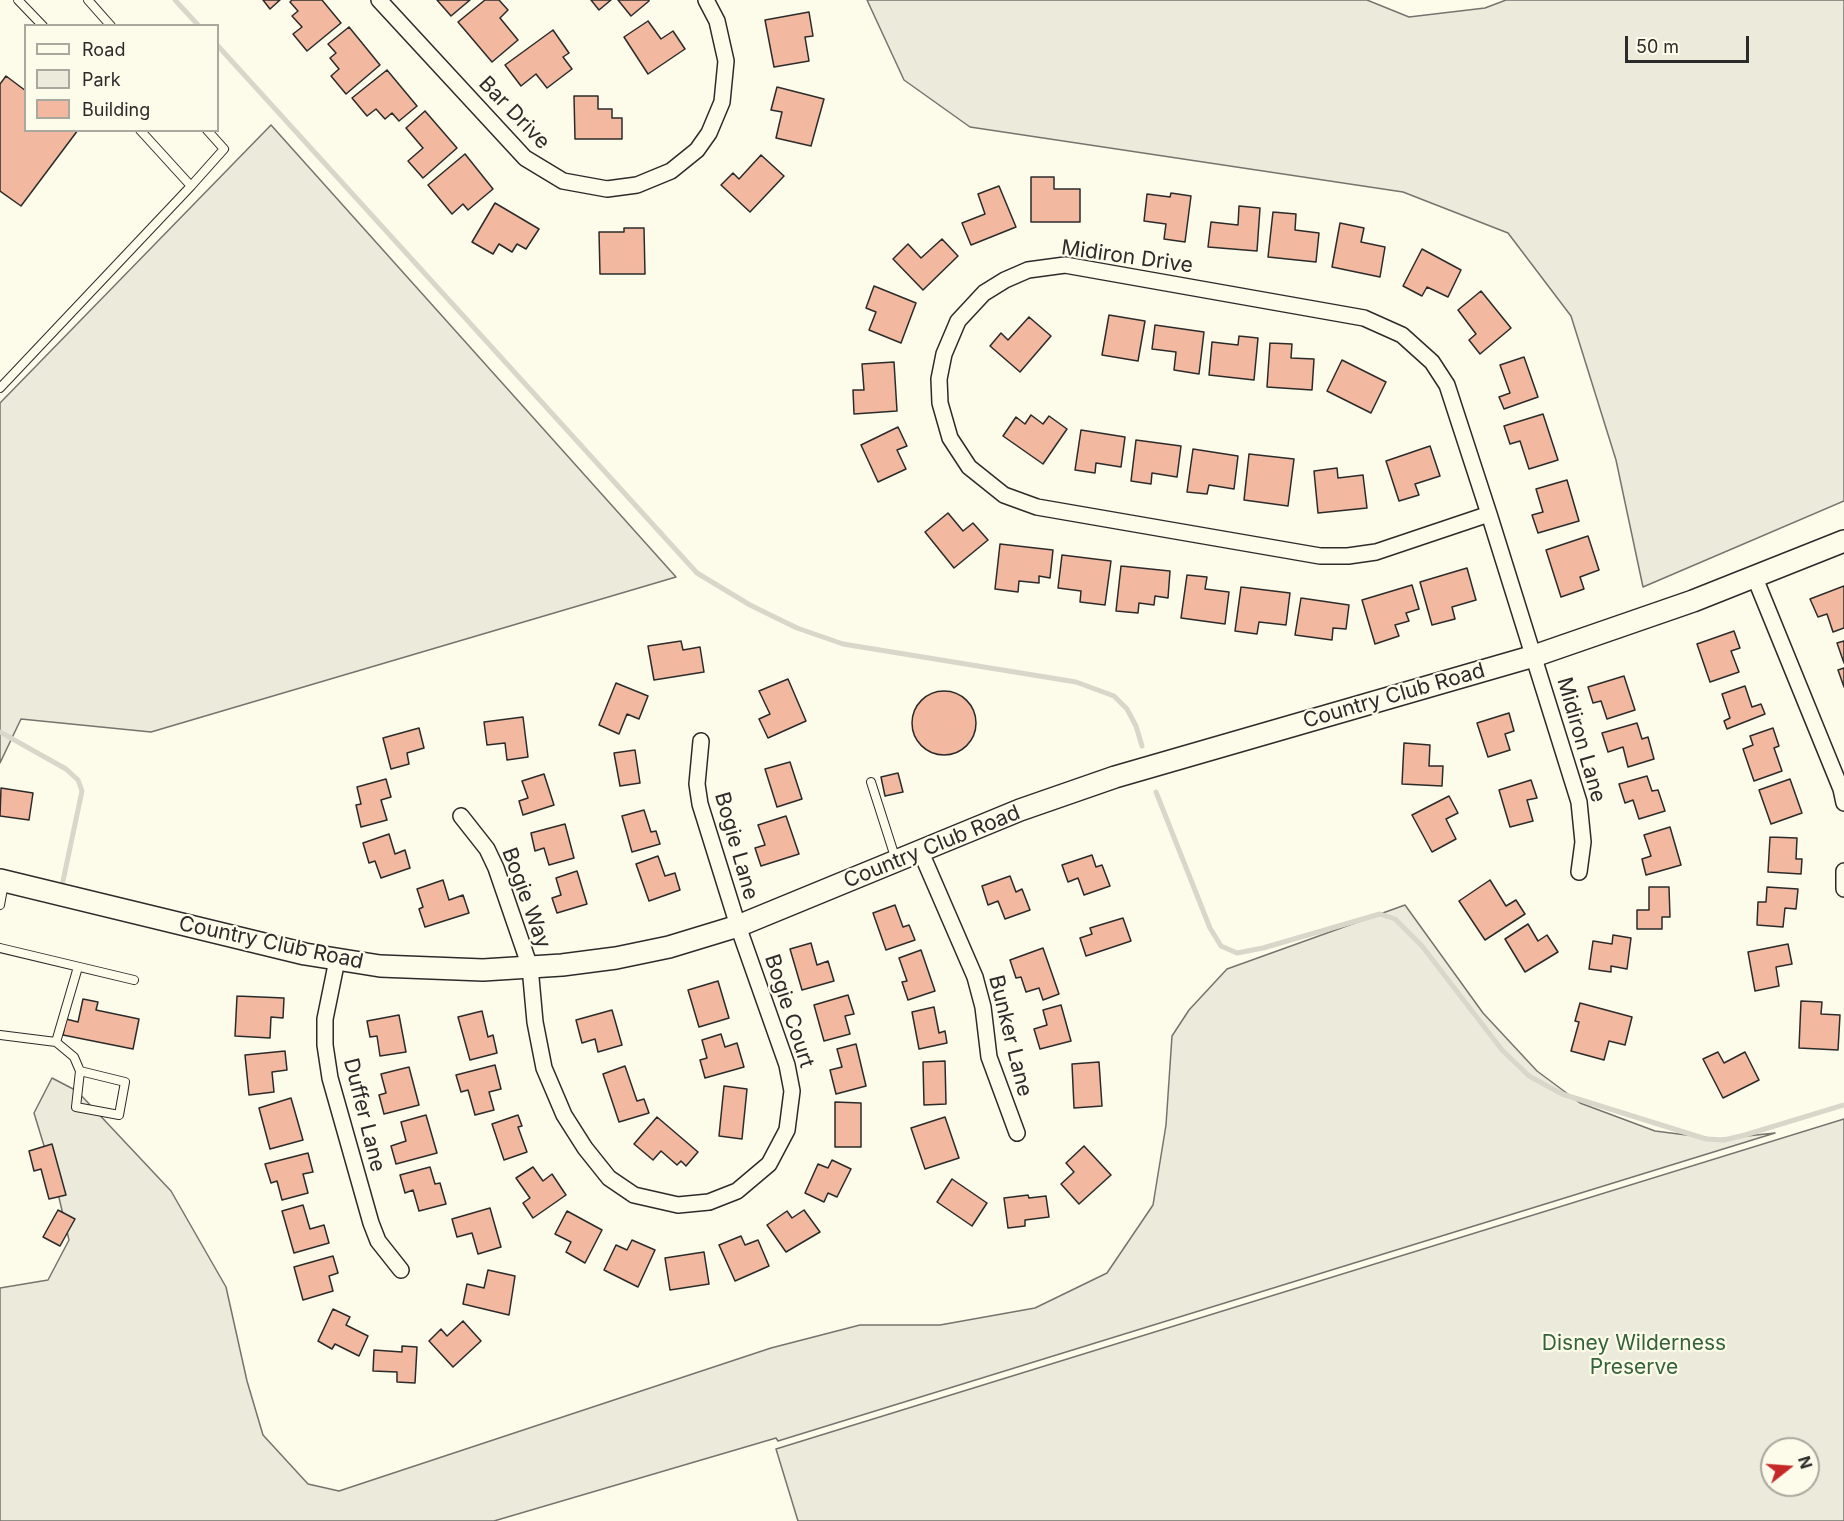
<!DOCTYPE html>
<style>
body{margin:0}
#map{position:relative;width:1844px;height:1521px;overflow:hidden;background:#fdfbea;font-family:Inter,sans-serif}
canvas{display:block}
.legend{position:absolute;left:24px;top:24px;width:195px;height:108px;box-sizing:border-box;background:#fdfbea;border:2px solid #a9a89e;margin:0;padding:8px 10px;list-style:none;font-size:18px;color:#2b2b2b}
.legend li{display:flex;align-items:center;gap:12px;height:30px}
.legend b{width:30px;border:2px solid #a9a89e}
.north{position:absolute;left:1760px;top:1437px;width:60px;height:60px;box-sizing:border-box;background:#fdfbea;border:2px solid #a9a89e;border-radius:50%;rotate:73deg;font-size:16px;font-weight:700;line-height:24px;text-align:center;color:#2b2b2b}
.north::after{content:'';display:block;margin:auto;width:21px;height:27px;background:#c62828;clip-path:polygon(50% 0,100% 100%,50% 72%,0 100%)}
.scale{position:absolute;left:1625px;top:36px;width:124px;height:27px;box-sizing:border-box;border:3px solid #2b2b2b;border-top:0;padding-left:8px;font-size:18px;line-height:21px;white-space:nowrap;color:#2b2b2b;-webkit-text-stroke:4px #fdfbea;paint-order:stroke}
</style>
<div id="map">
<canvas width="1844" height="1521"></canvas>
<ul class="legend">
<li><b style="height:8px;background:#fdfbea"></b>Road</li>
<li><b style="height:16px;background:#ecebdb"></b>Park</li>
<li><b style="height:16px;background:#f2b8a0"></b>Building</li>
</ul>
<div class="north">N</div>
<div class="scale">50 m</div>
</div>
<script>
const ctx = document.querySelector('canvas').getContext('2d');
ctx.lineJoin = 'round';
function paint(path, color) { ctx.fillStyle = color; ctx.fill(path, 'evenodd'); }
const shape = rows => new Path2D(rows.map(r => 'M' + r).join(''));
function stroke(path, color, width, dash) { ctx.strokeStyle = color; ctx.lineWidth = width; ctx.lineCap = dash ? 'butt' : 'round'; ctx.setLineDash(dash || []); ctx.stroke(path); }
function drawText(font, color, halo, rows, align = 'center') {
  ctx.font = font + ' Inter,sans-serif'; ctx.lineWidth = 4.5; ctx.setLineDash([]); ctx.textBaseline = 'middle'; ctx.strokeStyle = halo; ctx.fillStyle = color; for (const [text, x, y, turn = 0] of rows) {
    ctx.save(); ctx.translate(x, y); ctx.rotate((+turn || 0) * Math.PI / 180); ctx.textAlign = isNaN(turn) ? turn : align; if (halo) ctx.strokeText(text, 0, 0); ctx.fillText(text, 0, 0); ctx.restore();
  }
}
const green = shape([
 [867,0,1367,0,1409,17,1485,8,1506,0,1844,0,1844,501,1643,587,1616,460,1571,316,1508,233,1403,192,970,127,904,80,867,0],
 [271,125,676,577,151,732,21,719,0,763,0,403,271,125],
 [1405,905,1483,1013,1537,1071,1580,1103,1655,1131,1718,1139,1775,1133,778,1441,776,1438,494,1521,0,1521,0,1288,48,1280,69,1240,56,1185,34,1113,52,1078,77,1091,171,1191,226,1287,247,1381,263,1435,308,1484,339,1491,771,1348,860,1325,940,1325,1035,1308,1107,1273,1153,1205,1166,1125,1172,1036,1189,1010,1227,969,1405,905],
 [1844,1119,1844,1521,798,1521,776,1449,1844,1119],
 [1772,1449,1808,1449,1808,1485,1772,1485,1772,1449]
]);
paint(green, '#ecebdb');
stroke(green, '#74746e', 1.5);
stroke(shape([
 [175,0,199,26],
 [218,46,697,573,750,605,797,628,843,644,1076,682,1114,696,1127,709,1136,726,1142,746],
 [0,732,66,769,78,780,82,791,63,881],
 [1156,792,1210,928,1221,946,1237,953,1263,948,1380,914,1395,919,1422,946,1502,1050,1529,1076,1562,1094,1706,1139,1724,1140,1745,1135,1844,1105]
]), '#d8d7c9', 5);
const building = shape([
 [263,0,280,0,270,9,263,0],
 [292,0,322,0,341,23,307,51,293,34,302,27,292,16,298,11,290,2,292,0],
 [437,0,470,0,451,16,437,0],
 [485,0,499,0,508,10,500,18,518,40,492,62,458,22,485,0],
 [591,0,611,0,599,10,591,0],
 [618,0,649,0,649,1,631,16,618,0],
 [809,12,813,36,805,37,809,61,774,67,765,20,809,12],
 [648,21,661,39,673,31,685,49,648,74,624,37,648,21],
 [349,27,380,65,346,94,331,76,339,69,330,58,336,53,328,44,349,27],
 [553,30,569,53,563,57,572,69,547,88,536,74,521,86,505,65,553,30],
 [387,70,417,106,399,121,392,113,385,119,376,109,367,116,352,98,387,70],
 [6,76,26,91,26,130,78,130,21,206,0,191,0,84,6,76],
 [777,87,824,99,811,146,776,138,782,112,771,110,777,87],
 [574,96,598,96,598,109,612,109,612,118,622,118,622,139,575,139,574,96],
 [425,111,457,148,423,178,408,161,423,148,406,128,425,111],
 [465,154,493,189,468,210,463,204,452,214,428,185,465,154],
 [761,155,784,176,750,212,721,185,733,173,739,179,761,155],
 [1031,177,1054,177,1054,189,1080,189,1080,222,1031,222,1031,177],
 [999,186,1016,227,971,245,962,223,985,214,978,194,999,186],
 [1171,193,1191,196,1185,242,1164,239,1166,224,1144,221,1147,194,1170,197,1171,193],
 [495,203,539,229,526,249,517,244,512,252,499,244,493,254,472,242,495,203],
 [1239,206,1260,208,1257,251,1208,247,1211,222,1238,225,1239,206],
 [1273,212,1296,214,1295,230,1319,233,1316,262,1268,257,1273,212],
 [1340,223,1364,228,1361,242,1385,247,1380,277,1332,267,1340,223],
 [624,228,644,228,645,274,600,274,599,232,624,232,624,228],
 [942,239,958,256,923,290,893,259,908,244,921,258,942,239],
 [1422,249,1461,270,1448,297,1427,287,1422,296,1403,286,1422,249],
 [874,286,916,303,901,343,869,330,876,312,866,308,874,286],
 [1481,291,1511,328,1480,354,1469,340,1476,334,1458,310,1481,291],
 [1109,315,1145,321,1138,361,1102,355,1109,315],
 [1029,317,1051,336,1020,372,990,346,1001,333,1008,340,1029,317],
 [1155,325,1204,332,1199,374,1174,370,1176,352,1152,349,1155,325],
 [1239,336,1258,338,1254,380,1209,375,1212,342,1238,345,1239,336],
 [1270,343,1292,344,1291,358,1314,359,1312,390,1267,387,1270,343],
 [1524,357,1538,397,1504,409,1499,397,1510,393,1500,365,1524,357],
 [1342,360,1386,382,1371,413,1327,391,1342,360],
 [894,362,897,411,854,414,853,390,864,390,862,364,894,362],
 [1543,414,1558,460,1529,469,1520,441,1510,444,1504,426,1543,414],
 [1031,415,1043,424,1049,416,1067,429,1043,464,1003,436,1016,417,1025,424,1031,415],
 [898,427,907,446,897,450,906,469,878,482,861,445,898,427],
 [1081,430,1125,437,1121,467,1096,463,1095,473,1075,470,1081,430],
 [1136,440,1181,446,1177,477,1152,473,1151,484,1131,481,1136,440],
 [1430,446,1440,476,1415,484,1419,495,1399,501,1386,461,1430,446],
 [1193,449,1238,456,1234,489,1209,485,1207,494,1187,492,1193,449],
 [1249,454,1294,459,1288,506,1244,500,1249,454],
 [1337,468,1338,478,1363,475,1367,508,1318,513,1314,471,1337,468],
 [1567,480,1579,521,1538,533,1532,515,1543,512,1536,489,1567,480],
 [948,513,963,531,973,523,988,540,954,568,925,532,948,513],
 [1588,536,1599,570,1580,577,1584,589,1561,597,1546,550,1588,536],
 [1000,544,1053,550,1050,578,1039,576,1039,583,1019,581,1018,592,995,589,1000,544],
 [1062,555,1111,561,1105,605,1080,602,1081,591,1058,588,1062,555],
 [1121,566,1170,571,1168,598,1155,596,1154,605,1139,603,1138,613,1116,611,1121,566],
 [1467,568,1476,600,1452,607,1455,619,1432,625,1420,582,1467,568],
 [1187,575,1207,577,1205,589,1229,592,1225,624,1181,618,1187,575],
 [1412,585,1419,609,1406,613,1409,621,1395,625,1399,636,1375,644,1362,600,1412,585],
 [1844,586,1844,628,1833,632,1827,614,1818,617,1810,599,1844,586],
 [1241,587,1290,593,1286,625,1259,622,1257,634,1235,631,1241,587],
 [1301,598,1349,605,1346,629,1333,628,1332,640,1295,635,1301,598],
 [1734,631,1740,648,1731,651,1739,672,1710,682,1697,644,1734,631],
 [681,641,683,650,700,647,704,672,654,680,648,646,681,641],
 [1844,641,1844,663,1837,643,1844,641],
 [1844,668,1844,687,1838,670,1844,668],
 [1624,676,1635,710,1607,719,1601,701,1593,703,1588,687,1624,676],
 [788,679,806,721,768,738,759,719,770,714,759,691,788,679],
 [616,683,648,696,639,719,627,714,619,734,599,725,616,683],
 [1745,686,1752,707,1761,704,1765,714,1727,729,1724,721,1730,718,1722,694,1745,686],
 '912 723a32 32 0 1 1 64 0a32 32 0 1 1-64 0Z',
 [1509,713,1514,731,1505,734,1510,750,1488,757,1477,723,1509,713],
 [523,717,528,757,507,760,505,743,487,745,484,722,523,717],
 [1637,723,1642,739,1648,737,1654,759,1628,767,1623,747,1608,752,1602,733,1637,723],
 [419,728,424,748,407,753,409,764,391,769,383,738,419,728],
 [1773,728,1779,746,1774,748,1782,771,1754,781,1743,749,1753,745,1750,736,1773,728],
 [1404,743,1430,745,1429,766,1443,766,1442,786,1402,784,1404,743],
 [635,750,640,783,620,786,614,753,635,750],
 [790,762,802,799,777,807,765,769,790,762],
 [898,773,903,792,885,796,881,777,898,773],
 [544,774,554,805,523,815,519,801,528,798,522,781,544,774],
 [1647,776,1652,791,1658,790,1665,811,1639,819,1633,800,1625,803,1619,784,1647,776],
 [386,779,391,797,381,800,387,820,361,827,356,805,361,804,357,787,386,779],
 [1790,779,1802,813,1771,824,1759,790,1790,779],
 [1531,780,1537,798,1527,800,1533,821,1510,827,1499,790,1531,780],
 [1,788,33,793,29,820,0,816,1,788],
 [1449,796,1458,813,1446,819,1456,839,1432,852,1412,815,1449,796],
 [644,810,651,832,656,831,660,844,632,852,622,816,644,810],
 [786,816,799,854,761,866,755,848,765,845,758,825,786,816],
 [565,824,574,858,549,865,544,848,535,851,531,833,565,824],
 [1670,827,1681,865,1646,875,1642,859,1651,856,1644,835,1670,827],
 [389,834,395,854,405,850,410,868,381,878,375,861,369,863,363,843,389,834],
 [1770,837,1797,838,1796,859,1802,859,1801,874,1768,872,1770,837],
 [1092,855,1096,867,1102,865,1110,886,1084,895,1078,878,1068,882,1062,865,1092,855],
 [658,856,665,876,675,873,680,890,649,901,636,864,658,856],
 [577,871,587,904,557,913,552,898,561,895,556,878,577,871],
 [1010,876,1016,892,1022,889,1030,910,1005,919,998,901,988,905,982,886,1010,876],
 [443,880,449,900,463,895,469,913,425,927,419,909,423,907,417,889,443,880],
 [1490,880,1506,906,1516,900,1525,914,1485,940,1459,901,1490,880],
 [1649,887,1669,887,1670,917,1662,917,1662,929,1637,929,1637,910,1649,910,1649,887],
 [1767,887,1798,889,1796,909,1785,908,1783,927,1757,925,1758,902,1766,902,1767,887],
 [895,905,903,927,909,925,915,940,886,950,873,913,895,905],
 [1123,918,1131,941,1086,956,1080,938,1092,934,1090,928,1123,918],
 [1528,924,1538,941,1547,935,1558,952,1525,972,1505,939,1528,924],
 [1613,935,1631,938,1627,969,1611,966,1611,972,1589,969,1593,941,1612,944,1613,935],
 [811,943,817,965,828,961,834,981,802,990,790,949,811,943],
 [1788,944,1792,964,1776,967,1779,986,1755,991,1748,952,1788,944],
 [1043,948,1059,994,1043,1000,1039,988,1026,992,1021,977,1016,978,1010,960,1043,948],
 [921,950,935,991,908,1000,902,982,907,981,899,958,921,950],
 [718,981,729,1018,699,1027,688,990,718,981],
 [848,995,854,1014,845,1016,850,1034,824,1041,814,1005,848,995],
 [237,996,284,998,283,1018,271,1017,270,1038,235,1036,237,996],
 [83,999,98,1002,96,1010,139,1019,133,1049,63,1035,66,1019,78,1022,83,999],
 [1801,1001,1822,1002,1821,1014,1840,1015,1838,1050,1799,1048,1801,1001],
 [1580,1003,1632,1017,1625,1045,1609,1041,1604,1060,1571,1051,1579,1022,1575,1021,1580,1003],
 [1061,1005,1071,1041,1040,1049,1034,1029,1047,1025,1043,1010,1061,1005],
 [934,1007,939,1033,945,1031,947,1043,919,1049,912,1012,934,1007],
 [612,1010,622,1045,598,1052,595,1039,582,1043,576,1020,612,1010],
 [482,1011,488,1037,493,1035,497,1053,470,1060,458,1017,482,1011],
 [399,1015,406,1052,380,1056,377,1036,370,1037,367,1021,399,1015],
 [721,1034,725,1047,737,1043,744,1067,705,1078,700,1060,707,1058,702,1040,721,1034],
 [856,1044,866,1086,836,1094,830,1070,842,1067,837,1049,856,1044],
 [285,1051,287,1070,272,1072,274,1092,249,1095,245,1055,285,1051],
 [1718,1052,1724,1063,1745,1052,1759,1080,1723,1098,1703,1059,1718,1052],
 [945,1061,946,1104,924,1105,923,1062,945,1061],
 [1099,1062,1102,1106,1074,1108,1072,1064,1099,1062],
 [495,1065,501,1089,489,1092,494,1110,475,1115,468,1090,461,1092,456,1075,495,1065],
 [625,1066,637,1101,644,1099,649,1113,619,1122,603,1074,625,1066],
 [409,1067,419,1105,384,1114,379,1095,386,1093,381,1074,409,1067],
 [724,1086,747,1089,742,1139,719,1136,724,1086],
 [291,1098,303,1140,270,1149,259,1108,291,1098],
 [835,1102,861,1103,861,1147,835,1147,835,1102],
 [426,1115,437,1153,396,1164,391,1146,406,1141,401,1122,426,1115],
 [518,1115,522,1126,518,1127,527,1152,504,1160,492,1124,518,1115],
 [657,1117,698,1152,686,1166,681,1161,677,1165,661,1151,653,1160,634,1144,657,1117],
 [945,1117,959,1158,925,1169,911,1128,945,1117],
 [52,1144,66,1195,49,1199,41,1169,34,1171,29,1151,52,1144],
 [1084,1146,1111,1175,1079,1204,1061,1184,1074,1172,1066,1163,1084,1146],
 [308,1153,313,1172,303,1174,308,1193,282,1200,277,1181,271,1183,265,1164,308,1153],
 [832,1160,851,1169,837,1197,828,1193,824,1202,805,1193,818,1164,828,1168,832,1160],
 [430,1167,435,1184,440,1183,446,1204,419,1211,413,1190,405,1193,400,1175,430,1167],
 [533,1167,543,1181,552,1174,566,1195,533,1218,523,1203,530,1198,516,1178,533,1167],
 [952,1179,987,1203,972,1226,937,1202,952,1179],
 [1028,1195,1029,1198,1046,1196,1049,1217,1025,1220,1025,1226,1008,1228,1004,1198,1028,1195],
 [303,1205,310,1229,324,1225,329,1243,294,1253,282,1211,303,1205],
 [490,1208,501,1247,478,1254,472,1233,457,1237,452,1219,490,1208],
 [58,1210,75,1219,60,1246,43,1237,58,1210],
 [804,1210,820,1232,786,1252,767,1225,787,1211,792,1218,804,1210],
 [567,1211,602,1230,585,1263,566,1252,571,1242,555,1234,567,1211],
 [741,1236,745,1245,758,1240,769,1266,735,1281,719,1245,741,1236],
 [632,1240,655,1250,638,1287,604,1270,616,1245,627,1250,632,1240],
 [704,1252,709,1284,670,1290,665,1258,704,1252],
 [333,1256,338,1273,329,1276,333,1291,303,1300,294,1267,333,1256],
 [488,1270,515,1276,509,1315,463,1304,467,1284,484,1288,488,1270],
 [333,1309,350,1317,346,1325,368,1336,359,1356,335,1344,332,1349,318,1341,333,1309],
 [463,1321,481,1341,453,1367,429,1341,441,1329,447,1336,463,1321],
 [402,1346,417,1347,415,1383,397,1382,397,1372,373,1371,374,1350,402,1352,402,1346]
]);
paint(building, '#f2b8a0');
stroke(building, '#2b2b2b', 1.5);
const lane = shape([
 [18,0,43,26],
 [88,0,111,26],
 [191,186,224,149,207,130],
 [0,388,191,186,140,130],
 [871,782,896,860],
 [0,905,4,883],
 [0,948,134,980],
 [0,1035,56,1042,78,967],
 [56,1042,74,1057,80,1071,125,1082,119,1115,76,1107,80,1071]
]);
const street = shape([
 [379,0,525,158,563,181,607,189,637,185,671,171,697,150,709,133,722,102,726,61,717,21,706,0],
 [1065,265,1364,318,1402,335,1432,362,1447,385,1489,514,1376,552,1348,556,1320,556,1037,507,1004,495,969,467,950,438,940,403,939,379,944,354,958,321,984,293,1005,280,1028,270,1065,265],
 [1489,514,1579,802,1583,842,1579,872],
 [1755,578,1841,789,1844,803],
 [461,816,487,849,496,868,530,967,535,1022,544,1068,564,1115,585,1148,609,1178,634,1195,678,1205,709,1202,737,1191,769,1164,787,1130,792,1091,787,1065,738,926,700,804,697,784,701,741],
 [920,850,975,977,983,1007,989,1057,1017,1133],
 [1844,871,1844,889],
 [337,960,325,1019,325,1045,330,1078,371,1223,378,1241,401,1270]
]);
const secondary = shape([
 [0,880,305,954,380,966,483,970,562,965,616,958,669,947,738,926,1020,810,1115,777,1534,656,1693,601,1844,541]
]);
stroke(lane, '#2b2b2b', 10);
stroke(street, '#2b2b2b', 18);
stroke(secondary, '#2b2b2b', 24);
stroke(lane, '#fdfbea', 8);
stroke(street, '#fdfbea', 15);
stroke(secondary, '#fdfbea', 21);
drawText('21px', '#2b2b2b', '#fdfbea', [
 ["Bar Drive",514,113,46],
 ["Midiron Drive",1127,257,8],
 ["Country Club Road",1394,696,-16],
 ["Midiron Lane",1581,740,74],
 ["Bogie Lane",736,846,74],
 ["Country Club Road",932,847,-22],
 ["Bogie Way",526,898,70],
 ["Country Club Road",271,943,12],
 ["Bogie Court",789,1011,72],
 ["Bunker Lane",1010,1036,76],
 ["Duffer Lane",364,1115,76]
]);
drawText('21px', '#34623c', '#fdfbea', [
 ["Disney Wilderness",1634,1344],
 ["Preserve",1634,1368]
]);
</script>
